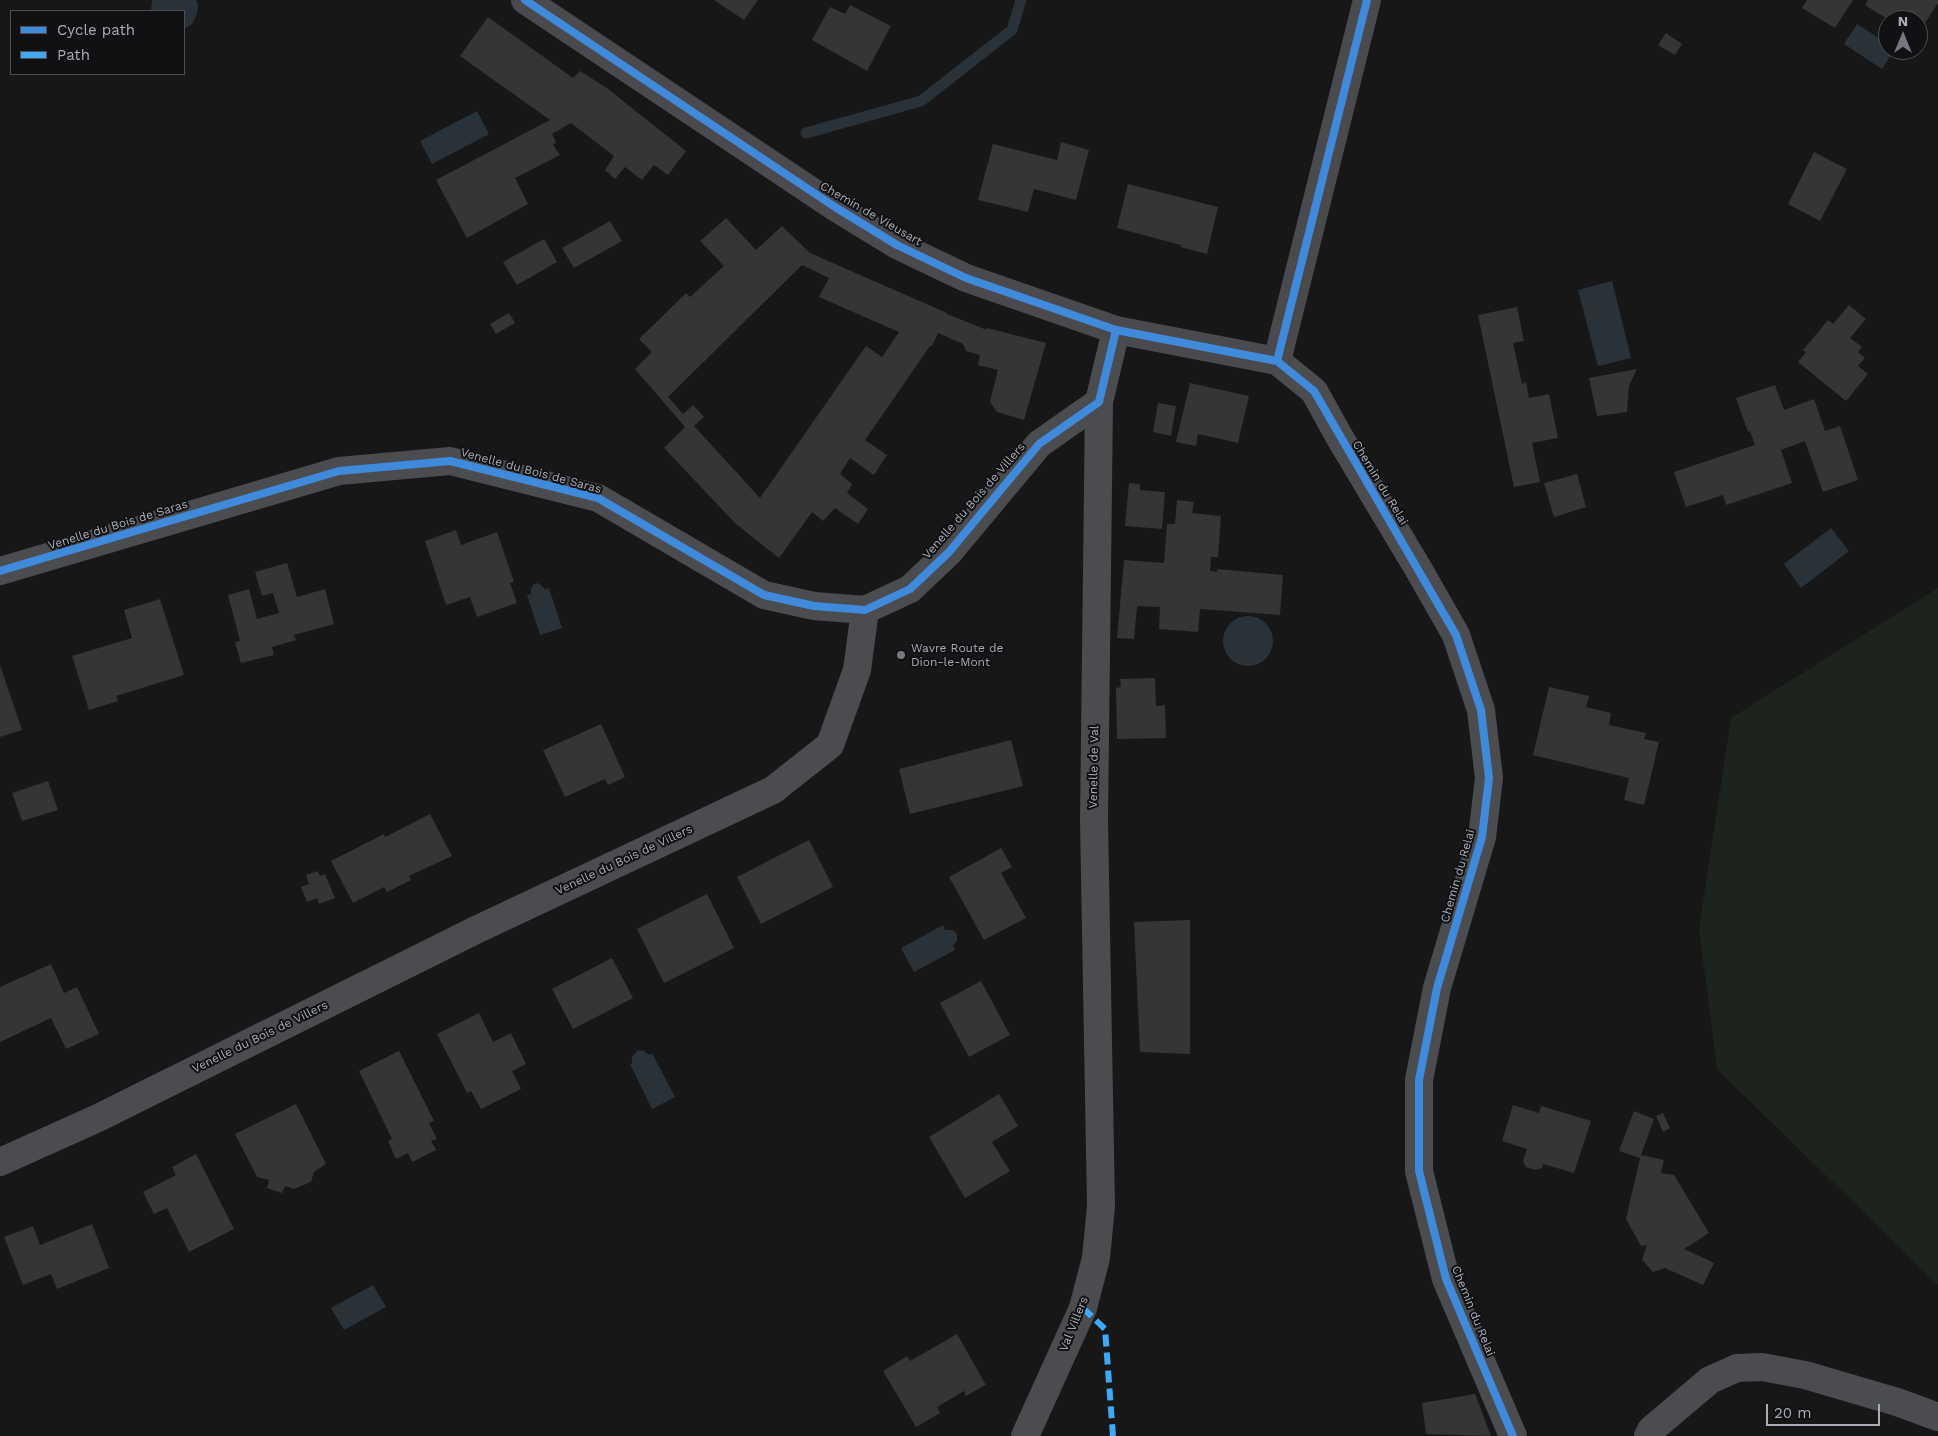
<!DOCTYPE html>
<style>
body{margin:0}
#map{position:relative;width:1938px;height:1436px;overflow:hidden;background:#171717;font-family:"Work Sans",sans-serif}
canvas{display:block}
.legend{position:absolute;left:10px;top:10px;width:175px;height:65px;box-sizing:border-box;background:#111113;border:1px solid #4d4f55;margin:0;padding:6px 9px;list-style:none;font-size:15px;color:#a8adb8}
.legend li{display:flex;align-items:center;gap:10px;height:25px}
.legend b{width:25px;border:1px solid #4d4f55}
.north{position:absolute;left:1878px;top:10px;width:50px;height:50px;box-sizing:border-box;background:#111113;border:1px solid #4d4f55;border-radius:50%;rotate:0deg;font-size:14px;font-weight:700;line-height:20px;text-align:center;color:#a8adb8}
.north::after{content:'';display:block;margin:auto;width:18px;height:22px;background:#757880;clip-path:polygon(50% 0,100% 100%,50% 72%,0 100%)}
.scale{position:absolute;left:1766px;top:1404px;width:114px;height:22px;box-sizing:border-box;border:2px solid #a8adb8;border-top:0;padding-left:6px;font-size:15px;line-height:18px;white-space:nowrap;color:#a8adb8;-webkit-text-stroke:4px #111113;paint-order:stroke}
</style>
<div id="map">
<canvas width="1938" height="1436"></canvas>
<ul class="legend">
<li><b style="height:6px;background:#408adc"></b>Cycle path</li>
<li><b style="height:6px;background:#3fa9f5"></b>Path</li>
</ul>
<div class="north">N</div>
<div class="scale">20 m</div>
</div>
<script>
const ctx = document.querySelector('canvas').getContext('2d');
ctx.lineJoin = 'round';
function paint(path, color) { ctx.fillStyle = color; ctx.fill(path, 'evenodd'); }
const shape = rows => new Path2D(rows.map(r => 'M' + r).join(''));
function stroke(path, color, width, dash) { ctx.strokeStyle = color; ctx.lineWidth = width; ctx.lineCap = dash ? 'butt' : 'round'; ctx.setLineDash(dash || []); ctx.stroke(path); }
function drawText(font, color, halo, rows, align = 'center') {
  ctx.font = font + ' "Work Sans",sans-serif'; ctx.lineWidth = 4; ctx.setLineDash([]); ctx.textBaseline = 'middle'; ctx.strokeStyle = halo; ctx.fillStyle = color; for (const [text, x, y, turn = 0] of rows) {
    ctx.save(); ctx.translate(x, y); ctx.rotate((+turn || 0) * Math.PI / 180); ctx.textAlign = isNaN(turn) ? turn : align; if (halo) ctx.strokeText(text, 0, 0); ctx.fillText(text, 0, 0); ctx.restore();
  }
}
paint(shape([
 [1938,588,1938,1285,1717,1069,1699,929,1731,718]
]), '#1d241e');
paint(shape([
 [152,0,196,0,198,4,197,14,192,24,184,29,184,11,151,11],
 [1857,24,1888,44,1888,50,1894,50,1882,69,1844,44],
 [477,111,489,134,432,164,420,141],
 [1612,281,1631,358,1598,366,1578,290],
 [1831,528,1849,551,1801,588,1784,564],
 [538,583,545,589,549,588,562,628,540,635,527,595,531,594,531,589,533,585],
 '1223 641a25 25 0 1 1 50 0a25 25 0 1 1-50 0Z',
 [943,925,945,930,953,930,957,934,957,941,953,945,955,950,914,972,901,948],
 [638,1050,644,1051,649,1055,652,1053,675,1097,652,1109,630,1064,632,1063,632,1057],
 [373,1285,386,1307,344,1330,331,1308]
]), '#2a3239');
stroke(shape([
 [806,133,921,101,1012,30,1021,0]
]), '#2a3239', 11);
paint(shape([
 [714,0,758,0,744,20],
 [1807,0,1853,0,1835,28,1802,8],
 [1868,0,1938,0,1938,3,1918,34,1918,20,1889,20,1865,5],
 [850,5,891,26,867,71,812,40,830,7,845,14],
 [488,17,573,78,580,71,608,89,686,151,668,175,654,165,642,180,625,167,615,179,605,170,614,156,571,123,552,134,556,142,553,145,560,155,515,178,528,204,467,238,436,180,550,120,460,56],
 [1666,33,1682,44,1675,55,1658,45],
 [1061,142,1089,150,1076,200,1034,189,1028,212,978,200,993,144,1057,160],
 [1814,152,1847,169,1820,221,1788,204],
 [1128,184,1218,207,1207,254,1180,247,1181,245,1117,228],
 [726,218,756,250,782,226,810,253,947,313,947,314,987,330,987,328,1046,343,1024,420,997,412,990,402,998,370,978,365,980,355,966,351,963,344,938,333,932,346,930,346,865,440,887,455,874,475,850,458,840,474,852,484,847,493,868,509,858,524,835,508,823,521,812,512,779,558,736,524,664,448,685,427,635,369,652,352,639,339,686,293,690,297,724,266,700,241],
 [802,265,829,278,819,297,899,332,882,357,866,346,760,498,694,426,704,417,693,405,683,414,668,397],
 [610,221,622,241,574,268,562,248],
 [544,239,557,262,517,285,503,262],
 [1849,305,1866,319,1850,338,1862,347,1858,352,1865,358,1858,366,1868,374,1846,401,1798,362,1806,352,1803,350,1828,320,1833,324],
 [1517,307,1524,341,1513,343,1522,384,1526,382,1529,398,1549,394,1558,438,1532,443,1540,482,1514,487,1478,315],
 [509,313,515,323,496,334,490,324],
 [1637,369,1629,386,1627,412,1597,416,1589,378],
 [1190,383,1249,396,1238,443,1198,434,1196,446,1176,442],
 [1775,385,1784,410,1814,399,1825,431,1840,426,1858,480,1823,492,1805,441,1781,450,1792,483,1726,505,1723,495,1686,507,1674,472,1755,445,1750,431,1748,432,1736,398],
 [1158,403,1176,406,1171,436,1153,432],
 [1577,474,1586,507,1554,517,1544,483],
 [1129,483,1140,484,1140,490,1165,492,1162,529,1125,526],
 [1177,500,1194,502,1192,513,1221,516,1218,557,1211,557,1210,571,1217,572,1217,569,1283,575,1280,615,1200,609,1198,632,1159,629,1160,607,1137,606,1134,639,1117,638,1124,560,1164,563,1167,524,1175,524],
 [456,530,461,545,497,532,514,582,510,583,517,603,477,617,470,597,446,605,425,541],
 [287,563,297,597,325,589,334,624,294,635,296,640,272,647,274,655,241,663,235,642,240,641,228,595,249,589,257,619,279,613,273,593,262,596,255,572],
 [160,599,184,675,116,696,118,701,89,710,72,656,132,638,124,610],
 [0,665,22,730,0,737],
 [1155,678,1156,706,1165,705,1166,738,1117,739,1116,688,1121,687,1120,679],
 [1549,687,1589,696,1586,707,1611,713,1609,725,1646,733,1644,739,1659,742,1644,805,1624,800,1629,778,1533,755],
 [601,724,625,777,608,785,605,779,565,797,543,750],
 [1011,740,1023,786,910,814,899,769],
 [48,781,58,810,22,821,12,793],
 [430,814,452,856,409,876,411,880,387,892,384,887,353,903,331,861,384,834,385,837],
 [809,840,833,887,761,924,737,877],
 [1001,848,1012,867,1001,873,1026,918,984,940,949,877],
 [318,871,320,876,325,874,335,898,319,904,317,898,307,902,301,887,309,884,306,875],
 [707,894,734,948,664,983,637,929],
 [1190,920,1190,1054,1140,1052,1134,922],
 [612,958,633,998,573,1029,552,989],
 [51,964,64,993,77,987,99,1034,66,1049,51,1018,0,1042,0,987],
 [981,981,1010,1035,969,1057,940,1003],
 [479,1013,493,1042,511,1033,526,1064,512,1071,521,1089,481,1109,471,1091,467,1093,437,1034],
 [399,1051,434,1121,429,1123,437,1139,431,1141,436,1150,412,1162,408,1153,396,1159,388,1141,392,1139,359,1071],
 [999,1094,1018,1126,992,1142,1010,1171,965,1198,929,1137],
 [296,1104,326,1164,314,1172,311,1182,294,1189,285,1186,282,1193,267,1188,269,1180,257,1177,235,1134],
 [1513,1105,1539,1113,1541,1106,1591,1121,1574,1173,1543,1164,1542,1168,1535,1170,1526,1167,1523,1161,1527,1149,1502,1141],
 [1634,1111,1654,1119,1641,1155,1664,1160,1661,1173,1674,1175,1709,1233,1684,1249,1714,1263,1703,1285,1665,1268,1653,1272,1642,1260,1647,1245,1641,1246,1626,1219,1640,1158,1619,1151],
 [1663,1113,1670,1128,1663,1132,1656,1116],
 [196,1154,234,1229,189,1252,167,1208,154,1214,143,1192,176,1175,172,1167],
 [92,1224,109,1268,57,1289,51,1274,23,1285,4,1237,33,1226,40,1245],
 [957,1334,986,1385,966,1396,964,1391,937,1407,940,1413,916,1427,883,1371,907,1356,910,1361],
 [1475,1394,1491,1436,1426,1434,1422,1403]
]), '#353536');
stroke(shape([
 [1277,361,1314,391,1340,438,1419,570,1456,635,1481,710,1489,778,1482,837,1437,988,1419,1080,1419,1171,1446,1279,1513,1436],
 [0,571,339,471,450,461,598,498,764,595,814,606,865,610],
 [865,610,910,589,949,552,1039,444,1099,402],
 [0,1162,98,1118,478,929,773,790,830,745,857,670,865,610],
 [1025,1436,1083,1308,1096,1258,1101,1206,1094,820,1099,402,1116,330],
 [1648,1436,1651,1430,1710,1380,1737,1368,1762,1367,1805,1375,1897,1402,1938,1417]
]), '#4b4c50', 28);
stroke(shape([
 [525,0,835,207,897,245,966,278,1116,330,1277,361,1367,0]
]), '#4a4a4e', 28);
stroke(shape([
 [1083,1308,1105,1329,1113,1436]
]), '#3fa9f5', 6, [12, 6]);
stroke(shape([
 [525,0,835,207,897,245,966,278,1116,330,1277,361,1314,391,1456,635,1481,710,1489,778,1482,837,1437,988,1419,1080,1419,1171,1446,1279,1513,1436],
 [1277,361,1367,0],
 [0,571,339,471,450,461,598,498,764,595,814,606,865,610,910,589,949,552,1039,444,1099,402,1116,330]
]), '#408adc', 8);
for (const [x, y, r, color] of [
 [901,655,5,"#757880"]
]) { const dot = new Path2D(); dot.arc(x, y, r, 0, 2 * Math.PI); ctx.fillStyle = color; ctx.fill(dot); stroke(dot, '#111113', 2); }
drawText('12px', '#a8adb8', '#111113', [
 ["Chemin de Vieusart",871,214,30],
 ["Venelle du Bois de Saras",531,471,15],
 ["Chemin du Relai",1380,483,59],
 ["Venelle du Bois de Villers",974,501,-49],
 ["Venelle du Bois de Saras",118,525,-17],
 ["Venelle de Val",1094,767,-89],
 ["Venelle du Bois de Villers",624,860,-25],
 ["Chemin du Relai",1458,876,-74],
 ["Venelle du Bois de Villers",260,1037,-26],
 ["Chemin du Relai",1473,1311,68],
 ["Val Villers",1074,1324,-68]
]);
drawText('12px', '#a8adb8', '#111113', [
 ["Wavre Route de",911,648],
 ["Dion-le-Mont",911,662]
], 'left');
</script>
